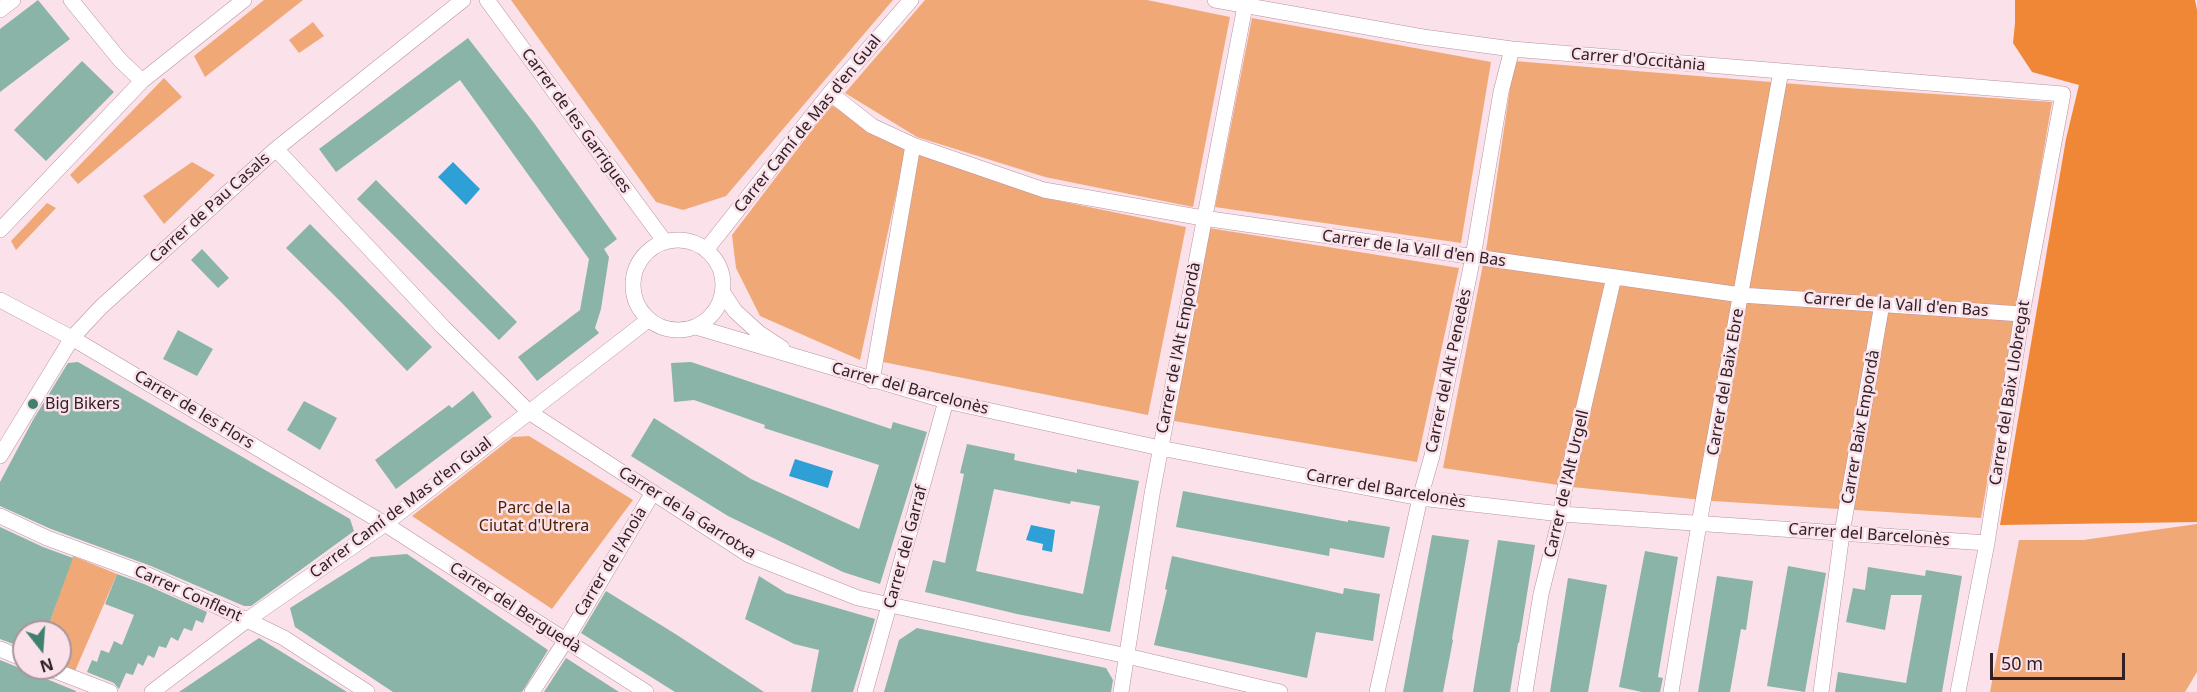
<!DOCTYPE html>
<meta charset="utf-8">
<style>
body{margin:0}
#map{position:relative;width:2197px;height:692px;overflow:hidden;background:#fae1ea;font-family:"Noto Sans",sans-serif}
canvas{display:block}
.north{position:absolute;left:12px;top:620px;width:60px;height:60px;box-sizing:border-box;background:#fae1ea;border:2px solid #a9949c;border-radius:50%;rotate:163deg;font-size:16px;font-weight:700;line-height:24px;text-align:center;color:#302127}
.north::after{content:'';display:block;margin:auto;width:21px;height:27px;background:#3f806f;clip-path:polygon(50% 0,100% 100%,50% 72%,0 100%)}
.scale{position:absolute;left:1990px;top:653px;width:135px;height:27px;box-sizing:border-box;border:3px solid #302127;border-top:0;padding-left:8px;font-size:18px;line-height:21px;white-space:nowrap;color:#302127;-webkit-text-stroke:4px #fae1ea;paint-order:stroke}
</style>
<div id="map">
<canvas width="2197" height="692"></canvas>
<div class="north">N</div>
<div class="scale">50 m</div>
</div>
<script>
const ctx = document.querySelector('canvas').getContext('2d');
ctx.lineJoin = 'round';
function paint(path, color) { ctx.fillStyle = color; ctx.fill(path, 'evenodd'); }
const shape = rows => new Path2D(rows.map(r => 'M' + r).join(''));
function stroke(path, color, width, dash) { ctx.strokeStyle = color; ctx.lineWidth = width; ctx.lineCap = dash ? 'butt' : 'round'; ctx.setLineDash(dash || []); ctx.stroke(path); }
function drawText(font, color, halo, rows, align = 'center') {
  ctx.font = font + ' "Noto Sans",sans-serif'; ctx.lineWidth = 5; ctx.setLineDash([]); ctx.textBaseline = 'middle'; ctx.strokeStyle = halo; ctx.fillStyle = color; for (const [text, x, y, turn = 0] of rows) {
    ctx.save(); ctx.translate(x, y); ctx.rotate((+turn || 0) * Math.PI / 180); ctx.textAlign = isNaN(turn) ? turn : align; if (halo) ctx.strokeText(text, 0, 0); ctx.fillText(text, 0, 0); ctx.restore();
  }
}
paint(shape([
 [264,0,303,0,205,77,194,56],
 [511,0,893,0,726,196,683,210,656,202],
 [925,0,1147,0,1230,17,1193,207,1045,177,917,137,845,93],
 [1252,18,1491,62,1461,243,1215,207],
 [313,22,324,36,299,53,289,40],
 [1514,61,1832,87,2052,102,1981,518,1713,501,1572,487,1443,468,1487,244],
 [164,78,182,97,78,184,70,175],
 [831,105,906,149,860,360,760,316,736,268,732,235],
 [919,155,1050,199,1186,227,1148,415,883,362],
 [192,162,215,175,164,224,143,196],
 [47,203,56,208,16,250,11,241],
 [1209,228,1459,268,1417,462,1174,421],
 [529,436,633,500,552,609,412,516,513,437],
 [2197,524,2197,672,2185,692,1990,692,2019,540,2083,540],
 [73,556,117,574,75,671,60,664,60,632,46,632]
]), '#f1a877');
paint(shape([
 [2015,0,2195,0,2197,10,2197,522,2000,525,2066,139,2079,85,2032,72,2013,43,2015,23]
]), '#f08736');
paint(shape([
 [453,162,480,189,466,205,438,177],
 [795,459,833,471,828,488,789,476],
 [1031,525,1055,530,1052,552,1042,550,1043,544,1026,540]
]), '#2ea0d5');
paint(shape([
 [38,0,70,39,0,92,0,29],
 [468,38,534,123,617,239,604,249,609,257,601,309,595,328,599,333,537,381,518,357,580,310,589,259,460,80,336,172,319,149],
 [82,61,114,92,46,161,14,130],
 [376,180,517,322,499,340,357,199],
 [310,224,432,347,407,371,342,303,286,248],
 [202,249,229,278,218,288,191,260],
 [178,330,213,349,197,376,163,359],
 [78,362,350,519,354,531,251,606,244,606,151,566,51,529,0,506,0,482,33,420,68,363],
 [691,362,891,429,893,422,927,432,880,584,843,572,728,516,631,456,654,418,751,479,859,529,879,465,764,428,765,425,694,400,674,402,671,363],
 [473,391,492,417,396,489,375,460,449,405,452,408],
 [304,401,337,418,320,450,287,430],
 [967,444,1015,454,1014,460,1077,473,1077,469,1139,481,1110,632,1017,614,925,592,933,560,945,563,964,474,960,473],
 [994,489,1070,504,1071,501,1100,506,1083,594,976,571],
 [1183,491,1348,522,1348,520,1390,527,1384,558,1330,548,1329,556,1176,527],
 [0,527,43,547,73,558,46,632,24,632,24,648,0,639],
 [1432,535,1469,540,1452,639,1453,640,1443,692,1403,692],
 [1498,540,1535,545,1519,643,1518,643,1510,692,1473,692],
 [1645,551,1678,557,1658,677,1663,678,1660,692,1642,692,1619,687],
 [407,554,548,650,522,692,393,692,295,627,290,608,371,557],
 [1172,556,1343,594,1344,588,1380,594,1373,641,1316,632,1307,678,1154,645,1167,590,1165,589],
 [1788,566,1826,573,1805,692,1767,686],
 [1868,567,1925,576,1926,570,1962,576,1942,692,1835,692,1838,672,1906,683,1922,595,1891,595,1885,630,1846,622,1853,588,1865,590],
 [117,574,144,584,207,612,203,623,196,620,192,631,184,628,178,641,171,637,166,648,159,646,154,658,148,655,143,666,138,663,133,675,126,673,119,689,114,683,87,672,92,660,97,662,101,650,109,653,114,641,122,645,134,615,105,604],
 [759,576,786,593,875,619,853,692,811,692,819,650,794,644,745,619],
 [1717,576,1753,581,1746,630,1741,629,1730,692,1698,692],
 [1568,578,1607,585,1588,692,1550,692],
 [606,591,677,635,764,692,675,692,581,633],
 [917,628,1106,668,1113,680,1111,692,884,692,899,640],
 [259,638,347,692,179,692],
 [566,658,619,692,544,692],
 [0,660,76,691,76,692,0,692]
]), '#89b4a7');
const minor = shape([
 [71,0,120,60,142,81],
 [487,0,665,242],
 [1215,0,1423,37,1512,49,2063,94,2022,314,1987,543,1958,692],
 [0,10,13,0],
 [830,93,872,126,913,145,1044,190,1203,218,1741,295,2022,314],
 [276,149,443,327,529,412,749,555,858,598,1127,656,1280,692],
 [0,230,142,81,244,0],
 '633 285a45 45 0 1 1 90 0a45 45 0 1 1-90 0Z',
 [706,250,830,93,911,0],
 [723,293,735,311,759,333,782,348],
 [0,300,72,338,385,524,646,692],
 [696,327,946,401,1160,448,1420,498,1561,514,1987,543],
 [872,381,913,145],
 [0,456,72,338,101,307,276,149,463,0],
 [0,516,47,538,148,575,247,620,284,638,367,692],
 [0,649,24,659],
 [48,668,110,692],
 [152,692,247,620,385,524,648,320],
 [532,692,566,640,652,494],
 [865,692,946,401],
 [1121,692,1152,494,1245,6],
 [1377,692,1420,498,1432,456,1473,257,1501,92,1512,49],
 [1525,692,1541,594,1561,514,1564,492,1614,277],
 [1671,692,1699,524,1781,71],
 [1821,692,1842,533,1882,304]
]);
stroke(minor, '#b892a0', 16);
stroke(minor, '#fff', 15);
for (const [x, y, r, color] of [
 [33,404,6,"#3f806f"]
]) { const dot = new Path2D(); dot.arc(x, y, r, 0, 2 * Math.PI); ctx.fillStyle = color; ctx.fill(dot); stroke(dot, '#fae1ea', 2); }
drawText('16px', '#302127', '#fae1ea', [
 ["Carrer d'Occitània",1638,60,5],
 ["Carrer de les Garrigues",576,121,54],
 ["Carrer Camí de Mas d'en Gual",808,124,-51],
 ["Carrer de Pau Casals",210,208,-42],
 ["Carrer de la Vall d'en Bas",1414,249,8],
 ["Carrer de la Vall d'en Bas",1896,305,4],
 ["Carrer de l'Alt Empordà",1179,348,-79],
 ["Carrer del Alt Penedès",1449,371,-78],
 ["Carrer del Baix Ebre",1726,382,-80],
 ["Carrer del Barcelonès",910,389,15],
 ["Carrer del Baix Llobregat",2010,393,-81],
 ["Carrer de les Flors",194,410,31],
 ["Carrer Baix Empordà",1861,427,-80],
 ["Carrer de l'Alt Urgell",1567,484,-77],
 ["Carrer del Barcelonès",1386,489,10],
 ["Carrer Camí de Mas d'en Gual",401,508,-37],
 ["Carrer de la Garrotxa",687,513,32],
 ["Carrer del Barcelonès",1869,535,4],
 ["Carrer del Garraf",906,547,-75],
 ["Carrer de l'Anoia",611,562,-59],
 ["Carrer Conflent",188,594,24],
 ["Carrer del Berguedà",515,608,33]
]);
drawText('16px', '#302127', '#fae1ea', [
 ["Big Bikers",45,404]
], 'left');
drawText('16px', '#471f00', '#fae1ea', [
 ["Parc de la",534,508],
 ["Ciutat d'Utrera",534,526]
]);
</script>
